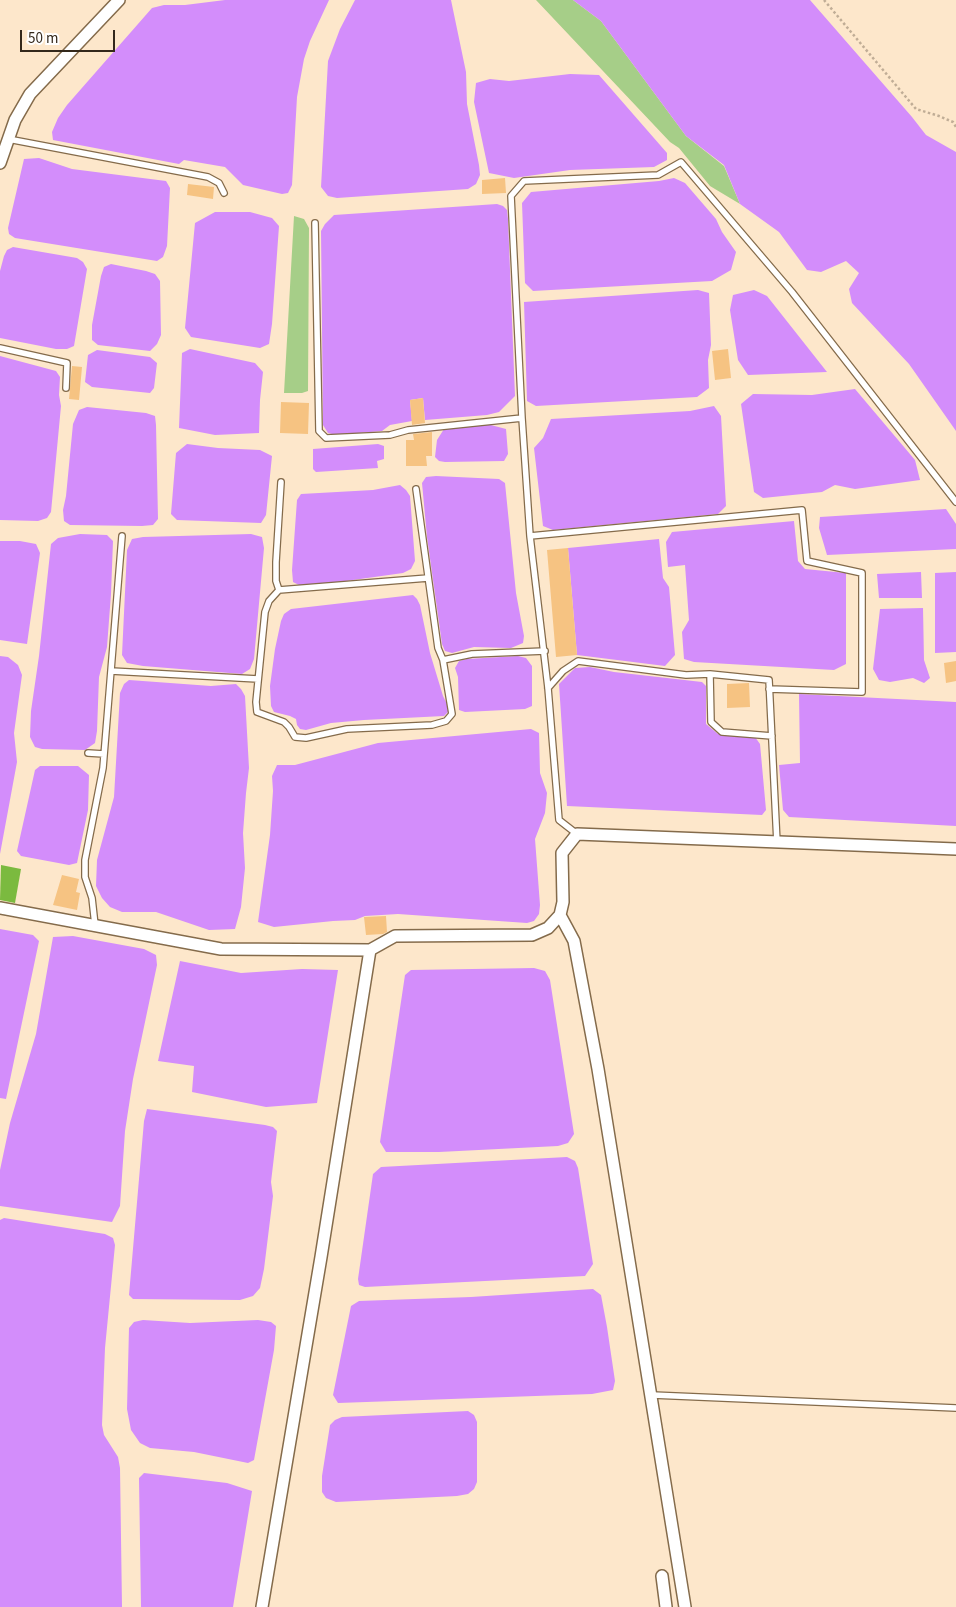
<!DOCTYPE html>
<style>
body{margin:0}
#map{position:relative;width:956px;height:1607px;overflow:hidden;background:#fde7cb;font-family:"Source Sans 3",sans-serif}
canvas{display:block}
.scale{position:absolute;left:20px;top:30px;width:95px;height:22px;box-sizing:border-box;border:2px solid #33281b;border-top:0;padding-left:6px;font-size:15px;line-height:18px;white-space:nowrap;color:#33281b;-webkit-text-stroke:4px #fff;paint-order:stroke}
</style>
<div id="map">
<canvas width="956" height="1607"></canvas>
<div class="scale">50 m</div>
</div>
<script>
const ctx = document.querySelector('canvas').getContext('2d');
ctx.lineJoin = 'round';
function paint(path, color) { ctx.fillStyle = color; ctx.fill(path, 'evenodd'); }
const shape = rows => new Path2D(rows.map(r => 'M' + r).join(''));
function stroke(path, color, width, dash) { ctx.strokeStyle = color; ctx.lineWidth = width; ctx.lineCap = dash ? 'butt' : 'round'; ctx.setLineDash(dash || []); ctx.stroke(path); }
paint(shape([
 [536,0,573,0,601,21,686,136,724,166,740,204,710,186,679,148,670,142],
 [294,216,304,219,309,228,308,391,302,393,284,393]
]), '#a6ce88');
paint(shape([
 [1,865,21,869,15,903,0,900]
]), '#7bba3f');
paint(shape([
 [225,0,329,0,310,41,304,59,297,97,292,185,288,193,282,194,243,185,225,167,184,160,179,164,53,140,52,132,58,118,67,105,152,8,164,5,185,5],
 [355,0,451,0,466,72,467,104,479,165,480,175,476,184,468,189,337,198,328,196,321,187,328,61,340,29],
 [573,0,810,0,912,117,926,135,956,152,956,431,909,364,852,303,849,289,859,273,846,261,821,272,807,270,779,232,740,204,724,165,686,136,601,21],
 [570,74,599,75,667,153,667,160,654,167,570,170,514,178,489,173,474,102,476,83,490,79,509,81],
 [39,158,72,169,166,181,170,188,167,246,163,257,157,261,15,238,9,234,8,228,24,159],
 [674,178,685,183,716,219,722,232,736,252,731,270,712,281,533,291,525,283,522,203,531,192,659,181],
 [497,204,503,206,507,210,508,219,515,396,499,412,487,415,425,420,423,398,410,400,412,421,390,425,382,431,336,435,328,433,323,425,321,231,325,224,334,215],
 [215,212,250,212,272,218,279,226,272,324,269,344,260,348,191,337,185,328,195,223],
 [13,247,77,258,83,262,87,269,74,346,67,349,56,349,0,338,0,271,4,256,7,250],
 [111,264,146,271,155,274,160,281,161,335,157,344,150,351,98,345,92,340,92,325,101,276,104,267],
 [698,290,709,293,711,345,708,360,709,388,697,397,536,406,527,401,524,302],
 [754,290,767,296,827,372,748,375,738,360,730,310,733,295],
 [190,349,255,363,263,372,260,400,259,433,215,435,179,428,182,353],
 [97,350,150,357,157,363,154,388,150,393,92,387,85,382,88,355],
 [0,356,56,371,60,377,59,395,61,406,51,512,47,518,38,521,0,520],
 [855,389,915,460,920,480,855,489,835,485,822,492,763,498,754,492,741,404,753,394,812,395],
 [714,406,721,416,726,506,718,514,553,530,543,526,534,448,543,438,551,419,690,411],
 [87,407,146,413,155,416,156,425,158,519,153,525,142,526,70,525,64,521,63,510,66,496,73,424,79,410],
 [487,424,506,429,508,454,504,461,445,462,439,461,435,457,437,440,444,429],
 [187,444,218,448,260,450,272,456,266,515,261,523,177,520,171,514,176,453],
 [378,444,384,446,384,459,377,461,378,468,316,472,313,469,313,449],
 [436,476,499,479,505,483,516,593,524,636,523,643,511,648,474,647,452,653,445,651,442,644,427,537,422,483,426,477],
 [400,485,406,490,410,496,415,561,411,569,403,573,303,587,293,582,292,570,297,500,301,494,373,490],
 [946,509,956,524,956,549,827,555,819,528,820,517],
 [794,521,798,561,805,569,846,573,846,664,834,670,694,662,684,659,682,632,689,620,685,565,668,567,666,542,672,532],
 [80,534,107,535,113,541,111,594,107,647,99,677,97,731,95,743,85,750,42,749,35,747,30,737,31,711,39,656,51,544,58,538],
 [251,534,262,537,264,548,254,659,250,669,242,674,143,666,127,663,122,655,127,550,132,539,143,537],
 [659,539,663,578,669,587,675,655,665,666,577,655,568,548],
 [0,541,20,541,36,544,40,553,27,644,0,640],
 [921,572,922,598,879,598,877,574],
 [956,572,956,652,935,653,935,573],
 [413,595,417,599,420,605,430,653,443,696,447,704,448,712,444,716,364,720,331,723,306,730,300,729,297,725,296,719,290,716,274,712,271,706,270,686,275,649,281,621,284,614,291,609],
 [923,608,924,660,930,678,924,683,913,678,890,682,879,680,873,669,880,609],
 [0,656,8,657,18,665,22,675,14,733,17,762,0,854],
 [518,656,526,658,532,666,532,706,525,709,465,712,459,710,458,677,455,668,459,661,467,659],
 [590,667,614,672,702,682,706,686,706,724,718,734,755,737,760,744,766,810,762,815,567,806,559,684,575,668],
 [129,680,211,686,236,684,241,689,245,696,249,768,246,793,243,833,245,868,241,907,235,929,209,930,156,912,122,912,110,907,102,898,96,886,97,860,114,797,120,693,124,684],
 [799,694,956,702,956,826,789,817,783,810,779,765,800,763],
 [531,729,539,733,540,773,547,793,545,813,535,839,540,905,539,914,534,921,527,923,398,914,365,916,355,920,333,921,274,927,258,922,270,835,273,791,272,776,277,765,295,765,378,743],
 [40,766,78,766,89,775,88,810,77,863,69,865,21,856,17,851,35,770],
 [0,929,33,935,39,941,6,1099,0,1098],
 [73,936,144,949,156,955,157,965,133,1079,125,1131,120,1206,112,1222,0,1206,0,1170,10,1123,36,1034,53,937],
 [180,961,241,973,302,969,338,970,317,1103,266,1107,192,1092,194,1066,158,1061],
 [534,968,545,971,550,980,574,1134,568,1143,558,1146,439,1152,386,1152,380,1142,405,975,411,970],
 [147,1109,265,1125,273,1127,277,1131,271,1182,273,1196,264,1269,260,1288,253,1296,240,1300,133,1299,129,1295,144,1121],
 [567,1157,575,1161,578,1168,593,1264,585,1276,365,1287,359,1285,358,1279,373,1174,381,1167],
 [4,1218,105,1234,113,1238,115,1245,105,1348,102,1425,104,1435,118,1457,120,1468,122,1607,0,1607,0,1220],
 [593,1289,601,1295,607,1327,615,1381,613,1390,592,1394,338,1403,333,1395,351,1306,359,1301,471,1297],
 [143,1320,190,1323,258,1320,271,1322,276,1326,274,1350,254,1460,248,1463,194,1452,150,1448,140,1443,131,1430,127,1409,129,1328,134,1322],
 [468,1411,474,1415,477,1422,477,1482,474,1489,468,1494,457,1496,336,1502,326,1498,322,1492,322,1476,330,1425,335,1420,342,1417],
 [144,1473,227,1483,252,1491,233,1607,141,1607,139,1478]
]), '#d38dfb');
paint(shape([
 [505,178,506,193,482,194,482,180],
 [188,184,214,187,213,199,187,195],
 [728,349,731,378,715,380,712,351],
 [72,366,82,367,79,400,69,399],
 [423,398,425,423,412,425,410,400],
 [281,402,309,403,308,434,280,433],
 [432,432,432,456,426,456,427,466,406,466,406,440,414,440,413,434],
 [568,548,577,655,556,657,547,550],
 [956,661,956,681,946,683,944,663],
 [749,683,750,707,727,708,727,684],
 [62,875,79,879,76,892,80,893,77,910,53,905],
 [386,916,387,932,383,934,366,935,364,917]
]), '#f6c382');
const service = shape([
 [8,139,208,177,219,183,224,193],
 [315,223,319,431,326,438,390,435,408,430,522,418],
 [0,348,67,363,66,388],
 [281,482,276,562,276,581,279,590,269,601,265,612,256,702,257,712,284,722,289,727,295,737,306,738,347,729,432,725,446,721,452,714,443,660,438,648,416,489],
 [530,536,802,510,807,561,862,573,862,692,769,689],
 [279,590,428,578],
 [443,660,472,654,545,651],
 [111,671,258,679],
 [710,674,711,722,722,732,772,736],
 [548,688,563,671,578,661,686,675,710,674,769,680,777,843],
 [88,753,104,754],
 [577,834,559,820,548,688,530,536,522,418,511,196,524,181,658,175,681,162,792,292,956,502],
 [95,925,92,898,85,877,85,860,103,768,122,536],
 [652,1395,956,1408]
]);
const minor = shape([
 [0,163,15,120,30,94,119,0],
 [0,908,221,949,370,950,395,936,532,935,548,928,560,915,563,902,562,853,577,834,956,849],
 [560,915,574,941,598,1069,685,1607],
 [662,1576,666,1607],
 [262,1607,321,1257,370,950]
]);
stroke(service, '#846b4b', 8);
stroke(minor, '#846b4b', 14);
stroke(shape([
 [824,0,916,109,939,116,953,122,956,127]
]), '#c0ad96', 2.5, [2.5, 2.5]);
stroke(service, '#fff', 5.5);
stroke(minor, '#fff', 11);
</script>
